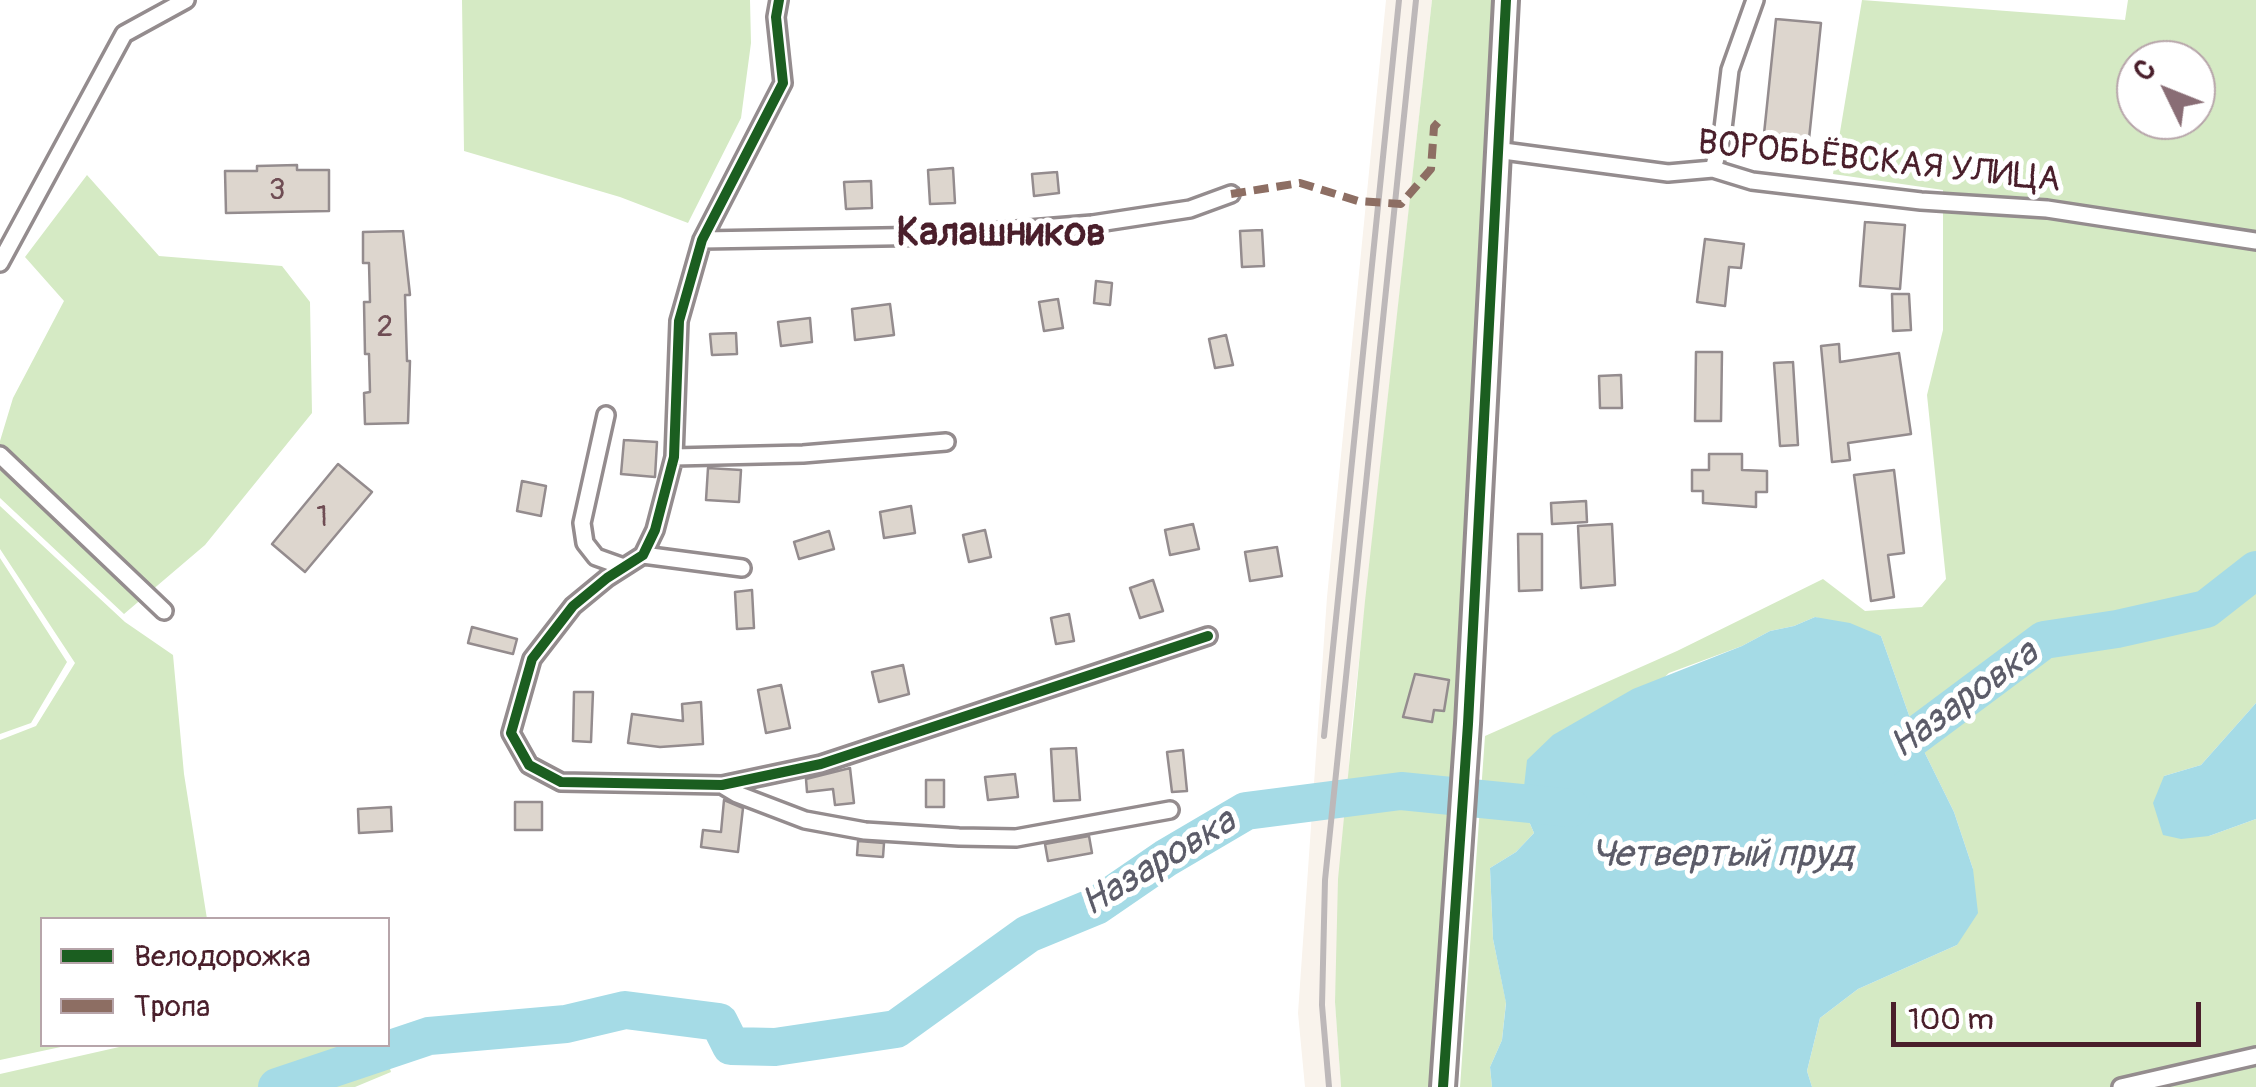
<!DOCTYPE html>
<meta charset="utf-8">
<style>
body{margin:0}
#map{position:relative;width:2256px;height:1087px;overflow:hidden;background:#fff;font-family:Pangolin,sans-serif}
canvas{display:block}
.legend{position:absolute;left:40px;top:917px;width:350px;height:130px;box-sizing:border-box;background:#fff;border:2px solid #b7a5aa;margin:0;padding:12px 18px;list-style:none;font-size:30px;color:#4a1f2b}
.legend li{display:flex;align-items:center;gap:20px;height:50px}
.legend b{width:50px;border:2px solid #b7a5aa}
.north{position:absolute;left:2116px;top:40px;width:100px;height:100px;box-sizing:border-box;background:#fff;border:2px solid #b7a5aa;border-radius:50%;rotate:313deg;font-size:28px;font-weight:700;line-height:40px;text-align:center;color:#4a1f2b}
.north::after{content:'';display:block;margin:auto;width:35px;height:45px;background:#896d75;clip-path:polygon(50% 0,100% 100%,50% 72%,0 100%)}
.scale{position:absolute;left:1891px;top:1002px;width:310px;height:45px;box-sizing:border-box;border:5px solid #4a1f2b;border-top:0;padding-left:12px;font-size:30px;line-height:35px;white-space:nowrap;color:#4a1f2b;-webkit-text-stroke:8px #fff;paint-order:stroke}
</style>
<div id="map">
<canvas width="2256" height="1087"></canvas>
<ul class="legend">
<li><b style="height:12px;background:#1b5e20"></b>Велодорожка</li>
<li><b style="height:12px;background:#8d6e63"></b>Тропа</li>
</ul>
<div class="north">С</div>
<div class="scale">100 m</div>
</div>
<script>
const ctx = document.querySelector('canvas').getContext('2d');
ctx.lineJoin = 'round';
function paint(path, color) { ctx.fillStyle = color; ctx.fill(path, 'evenodd'); }
const shape = rows => new Path2D(rows.map(r => 'M' + r).join(''));
function stroke(path, color, width, dash) { ctx.strokeStyle = color; ctx.lineWidth = width; ctx.lineCap = dash ? 'butt' : 'round'; ctx.setLineDash(dash || []); ctx.stroke(path); }
function drawText(font, color, halo, rows, align = 'center') {
  ctx.font = font + ' Pangolin,sans-serif'; ctx.lineWidth = 10; ctx.setLineDash([]); ctx.textBaseline = 'middle'; ctx.strokeStyle = halo; ctx.fillStyle = color; for (const [text, x, y, turn = 0] of rows) {
    ctx.save(); ctx.translate(x, y); ctx.rotate((+turn || 0) * Math.PI / 180); ctx.textAlign = isNaN(turn) ? turn : align; if (halo) ctx.strokeText(text, 0, 0); ctx.fillText(text, 0, 0); ctx.restore();
  }
}
paint(shape([
 [1386,0,1432,0,1351,733,1335,1001,1341,1087,1305,1087,1298,1013,1327,597]
]), '#f9f3ec');
paint(shape([
 [462,0,750,0,751,43,741,118,688,223,620,197,464,151],
 [1432,0,1493,0,1479,309,1433,1087,1341,1087,1335,1002,1338,879,1365,601],
 [1862,0,2125,20,2128,0,2256,0,2256,703,2201,765,2164,776,2209,836,2256,819,2256,1087,1812,1087,1807,1071,1820,1018,1858,989,1957,945,1973,869,1954,812,1916,735,1881,636,1815,617,1794,626,1770,631,1742,646,1669,673,1522,805,1534,833,1516,852,1490,868,1493,939,1506,1002,1502,1040,1490,1067,1492,1087,1460,1087,1485,736,1677,651,1823,579,1865,611,1922,607,1946,579,1927,395,1943,330,1943,190,1833,174],
 [2136,60,2196,60,2196,120,2136,120],
 [87,175,159,256,282,266,310,302,312,413,205,545,124,614,0,498,0,441,13,398,64,301,25,257],
 [0,506,125,622,173,655,184,774,207,919,42,920,42,1044,70,1045,0,1060,0,740,36,726,75,663,0,549],
 [0,558,67,662,31,723,0,734],
 [128,1045,383,1045,391,1072,355,1087,0,1087,0,1074]
]), '#d5eac4');
paint(shape([
 [1815,617,1850,623,1881,636,1916,735,1954,812,1973,869,1978,913,1957,945,1858,989,1820,1018,1807,1071,1812,1087,1492,1087,1490,1067,1502,1040,1506,1003,1493,939,1490,868,1516,852,1534,833,1522,805,1527,760,1553,735,1633,689,1742,646,1770,631,1794,626],
 [2256,703,2256,819,2209,836,2181,839,2163,835,2153,803,2164,776,2201,765]
]), '#a5dbe6');
stroke(shape([
 [1875,766,2044,640,2117,629,2206,609,2256,570],
 [277,1087,429,1036,566,1024,625,1010,719,1022,731,1046,775,1047,896,1029,1028,934,1096,906,1166,858,1246,811,1401,791,1571,808]
]), '#a5dbe6', 38);
const building = shape([
 [1776,19,1821,23,1809,139,1764,134,1776,19],
 [297,165,297,170,329,170,329,211,226,213,225,171,257,171,257,166,297,165],
 [953,168,955,203,930,204,928,170,953,168],
 [1057,172,1059,193,1034,196,1032,174,1057,172],
 [871,181,872,208,846,209,844,182,871,181],
 [1865,222,1905,225,1900,289,1860,286,1865,222],
 [1262,230,1264,266,1242,267,1240,231,1262,230],
 [403,231,410,295,405,295,407,361,410,361,408,423,365,424,364,393,370,392,369,354,365,354,364,302,370,302,369,263,363,263,363,232,403,231],
 [1705,239,1744,244,1741,268,1729,267,1725,306,1697,302,1705,239],
 [1096,281,1112,283,1110,305,1094,303,1096,281],
 [1892,294,1909,294,1911,330,1893,331,1892,294],
 [1058,299,1063,328,1044,331,1039,302,1058,299],
 [890,304,894,335,855,340,852,309,890,304],
 [810,318,812,342,781,346,778,322,810,318],
 [736,333,737,354,712,355,710,334,736,333],
 [1226,335,1233,365,1215,368,1209,339,1226,335],
 [1839,344,1840,362,1899,353,1911,434,1848,443,1850,460,1832,462,1821,346,1839,344],
 [1696,352,1722,352,1721,421,1695,421,1696,352],
 [1793,362,1798,445,1780,446,1774,363,1793,362],
 [1621,375,1622,408,1600,408,1599,376,1621,375],
 [624,440,657,442,655,477,621,474,624,440],
 [1709,454,1742,454,1742,470,1767,471,1767,492,1756,492,1756,507,1703,503,1703,491,1692,491,1692,470,1709,470,1709,454],
 [338,464,372,492,305,572,272,544,338,464],
 [708,468,741,470,739,502,706,500,708,468],
 [1894,470,1904,553,1888,555,1894,597,1871,601,1854,475,1894,470],
 [522,481,546,486,541,516,517,511,522,481],
 [1586,501,1587,522,1552,524,1551,503,1586,501],
 [911,506,915,533,884,538,880,512,911,506],
 [1193,524,1199,549,1170,555,1165,530,1193,524],
 [1612,524,1615,585,1581,588,1578,526,1612,524],
 [985,530,991,557,969,562,963,535,985,530],
 [829,531,834,549,799,559,794,542,829,531],
 [1518,534,1542,534,1542,590,1519,591,1518,534],
 [1277,547,1282,576,1250,581,1245,552,1277,547],
 [1153,580,1163,611,1140,618,1130,588,1153,580],
 [752,590,754,628,737,629,735,592,752,590],
 [1069,614,1074,641,1056,644,1051,618,1069,614],
 [472,627,517,639,513,654,468,643,472,627],
 [903,665,909,694,879,702,872,672,903,665],
 [1415,674,1449,680,1444,711,1434,710,1432,722,1403,717,1415,674],
 [781,685,790,728,766,733,758,690,781,685],
 [574,692,593,692,591,742,573,741,574,692],
 [701,702,703,744,660,747,628,743,632,714,683,721,682,704,701,702],
 [1076,748,1080,800,1054,801,1051,749,1076,748],
 [1183,750,1187,791,1172,792,1167,752,1183,750],
 [850,768,854,803,835,805,833,789,807,792,806,779,850,768],
 [1015,774,1018,797,988,800,985,777,1015,774],
 [926,780,944,780,944,807,926,807,926,780],
 [724,800,743,808,738,852,701,847,703,830,721,832,724,800],
 [515,802,542,802,542,830,515,830,515,802],
 [391,807,392,831,359,833,358,809,391,807],
 [1089,836,1092,853,1048,861,1045,844,1089,836],
 [858,841,884,843,883,857,857,855,858,841]
]);
paint(building, '#ddd6ce');
stroke(building, '#948c8e', 2.5);
const street = shape([
 [779,0,776,17,783,83,702,240,679,321,674,457,655,530,643,555,607,578,573,606,532,659,511,733,529,765,561,782,722,785,821,764,1208,636],
 [1496,150,1668,173,1713,169,1752,181,1921,201,2047,209,2256,241],
 [1713,169,1722,137,1730,70,1755,0],
 [702,240,941,236,1092,224,1190,209,1231,194],
 [0,263,124,34,186,0],
 [606,415,582,523,585,543,596,557,624,567],
 [0,455,164,611],
 [674,457,803,454,946,442],
 [643,555,742,568],
 [722,785,737,794,805,820,865,831,959,837,1016,838,1170,810],
 [2121,1087,2256,1056]
]);
const secondary = shape([
 [1443,1087,1468,724,1506,0]
]);
stroke(street, '#948c8e', 22);
stroke(secondary, '#948c8e', 30);
stroke(street, '#fff', 15);
stroke(secondary, '#fff', 22);
stroke(shape([
 [1324,736,1399,0],
 [1329,1087,1322,1005,1325,880,1416,0]
]), '#bdb8b9', 6);
stroke(shape([
 [1231,194,1300,183,1358,201,1401,204,1431,169,1434,127,1441,119]
]), '#8d6e63', 8, [15, 8]);
stroke(shape([
 [779,0,776,17,783,83,702,240,679,321,674,457,655,530,643,555,607,578,573,606,532,659,511,733,529,765,561,782,722,785,821,764,1208,636],
 [1443,1087,1468,724,1506,0]
]), '#1b5e20', 10);
drawText('30px', '#6f4d54', null, [
 ["3",277,191],
 ["2",385,328],
 ["1",322,518]
]);
drawText('35px', '#4a1f2b', '#fff', [
 ["ВОРОБЬЁВСКАЯ УЛИЦА",1879,163,6]
]);
drawText('italic 38px', '#5c5c69', '#fff', [
 ["Назаровка",1965,701,-36],
 ["Четвертый пруд",1722,856],
 ["Назаровка",1159,864,-31]
]);
drawText('bold 40px', '#4a1f2b', '#fff', [
 ["Калашников",1001,235]
]);
</script>
